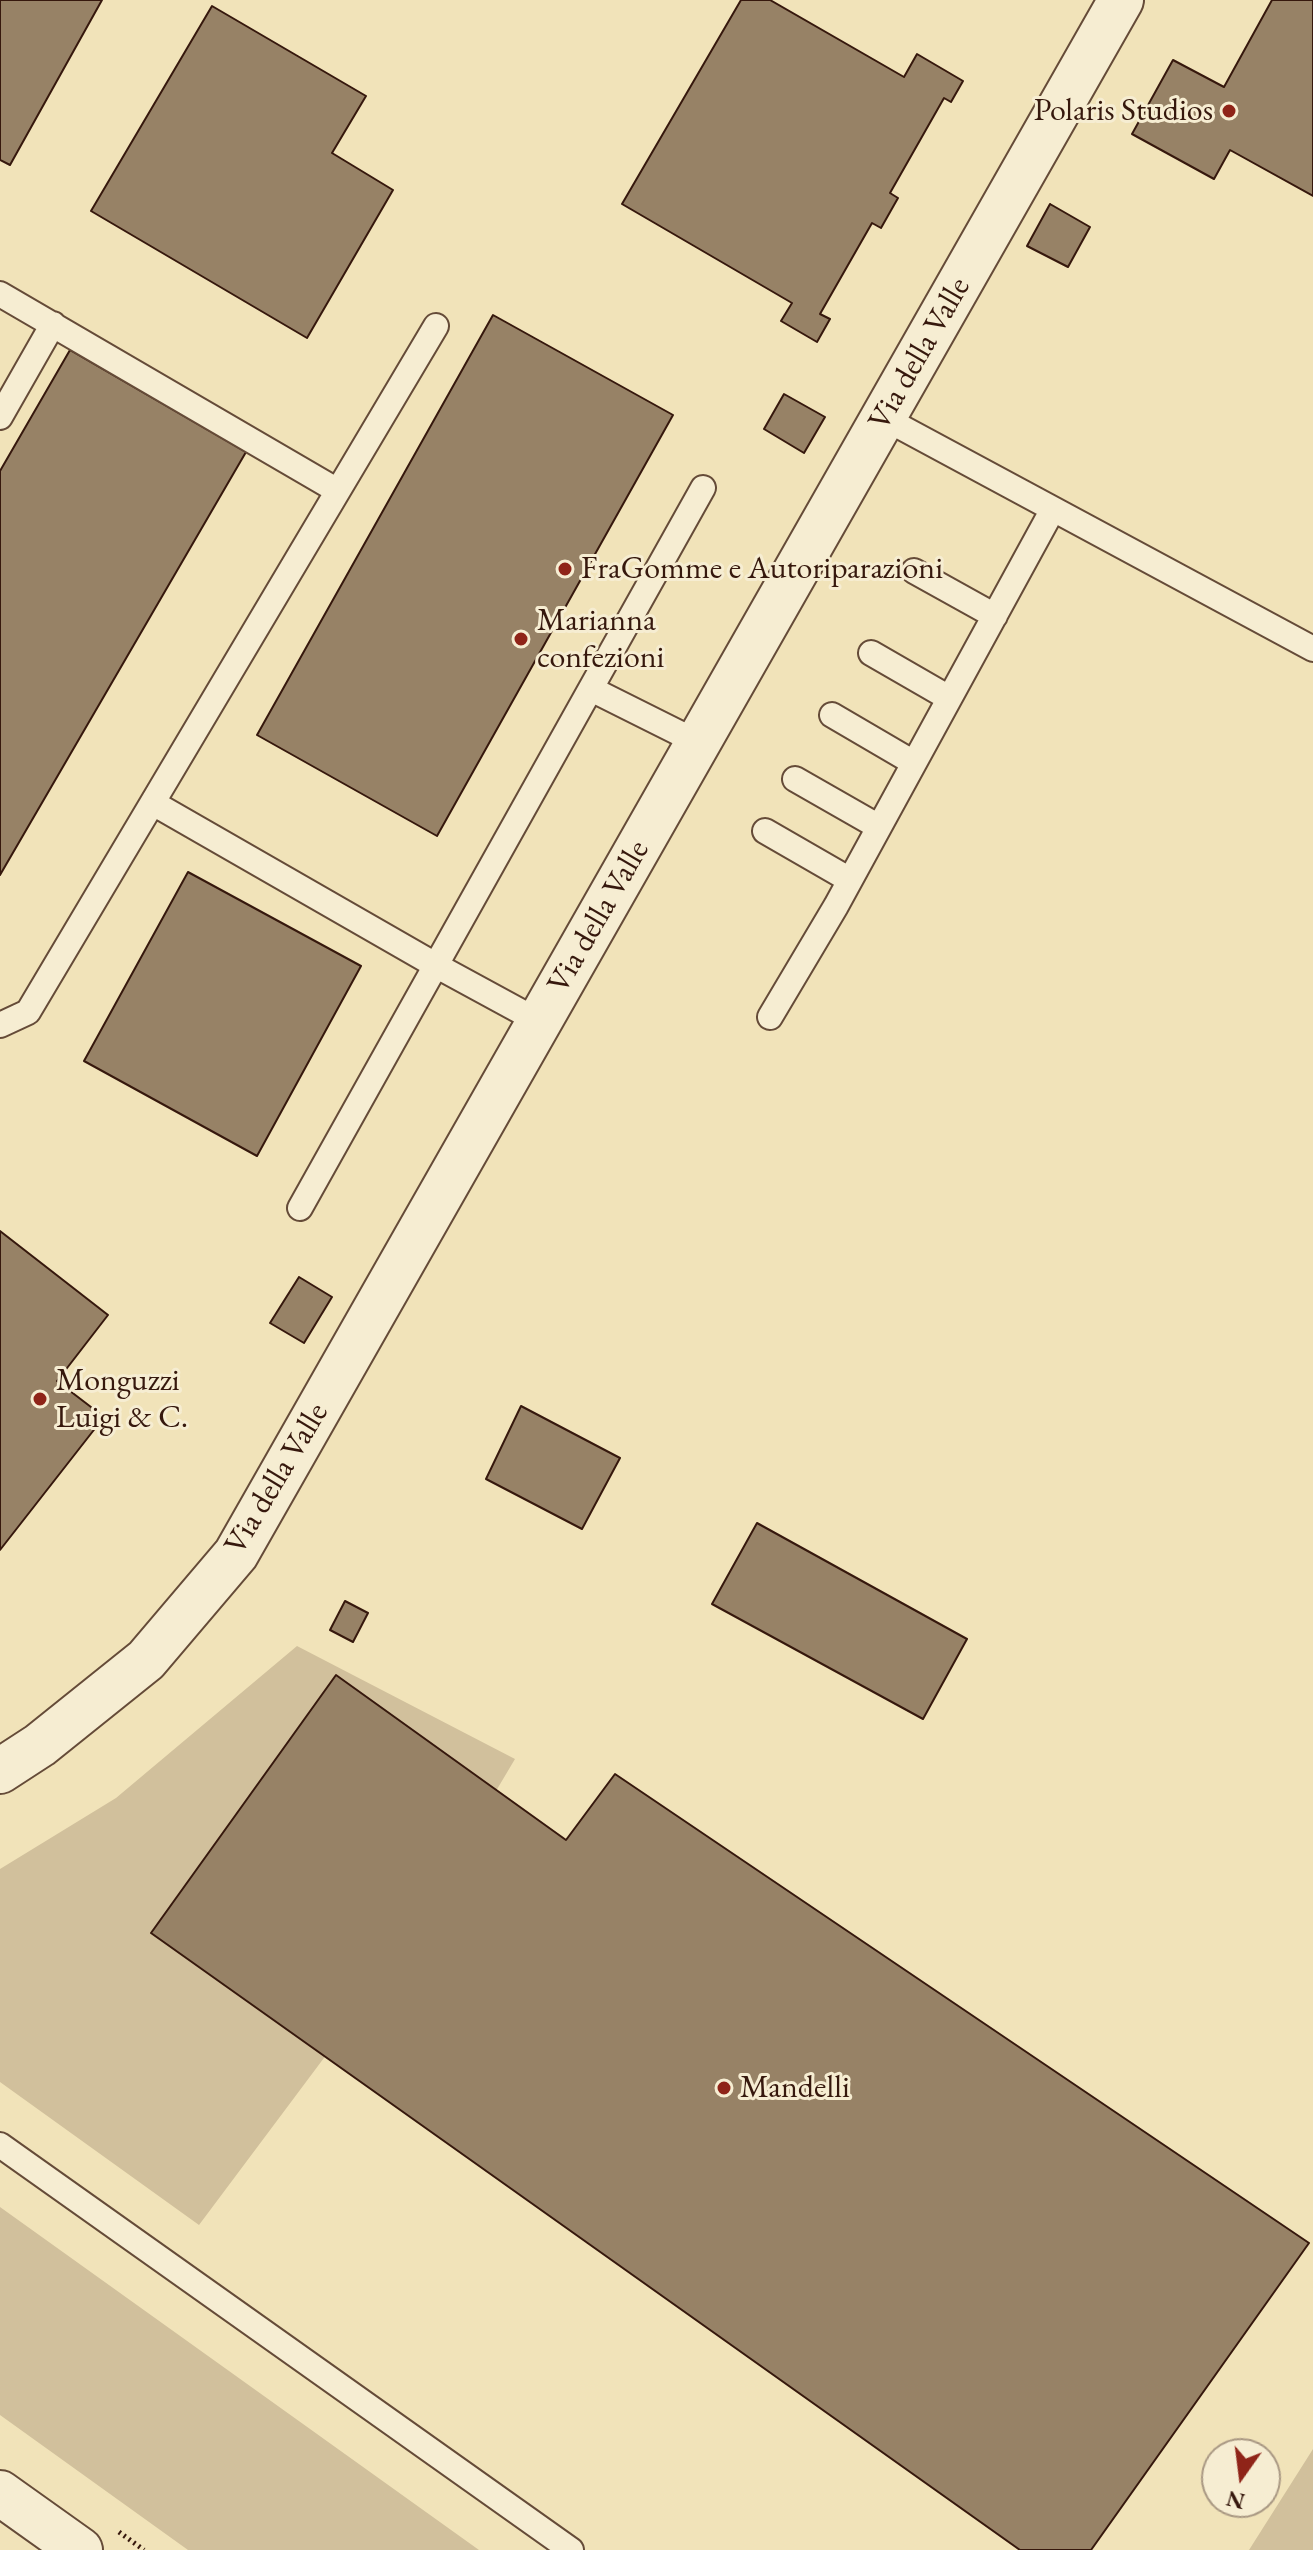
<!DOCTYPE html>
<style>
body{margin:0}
#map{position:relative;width:1313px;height:2550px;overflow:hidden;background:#f1e3b9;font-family:"EB Garamond",serif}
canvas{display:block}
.north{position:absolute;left:1201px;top:2438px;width:80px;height:80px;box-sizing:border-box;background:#f6edd2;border:2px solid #a99883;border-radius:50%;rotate:194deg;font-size:22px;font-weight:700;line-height:32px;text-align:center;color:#36180d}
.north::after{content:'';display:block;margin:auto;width:28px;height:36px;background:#8f2418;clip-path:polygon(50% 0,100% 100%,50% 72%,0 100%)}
</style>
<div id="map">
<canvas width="1313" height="2550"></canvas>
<div class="north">N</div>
</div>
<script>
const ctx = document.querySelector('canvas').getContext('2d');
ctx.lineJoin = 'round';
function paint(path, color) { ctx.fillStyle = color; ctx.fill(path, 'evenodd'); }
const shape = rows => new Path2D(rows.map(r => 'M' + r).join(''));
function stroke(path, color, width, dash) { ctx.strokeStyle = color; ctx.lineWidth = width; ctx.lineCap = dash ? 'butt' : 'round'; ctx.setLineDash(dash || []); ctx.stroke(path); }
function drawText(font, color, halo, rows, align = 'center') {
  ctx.font = font + ' "EB Garamond",serif'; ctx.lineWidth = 6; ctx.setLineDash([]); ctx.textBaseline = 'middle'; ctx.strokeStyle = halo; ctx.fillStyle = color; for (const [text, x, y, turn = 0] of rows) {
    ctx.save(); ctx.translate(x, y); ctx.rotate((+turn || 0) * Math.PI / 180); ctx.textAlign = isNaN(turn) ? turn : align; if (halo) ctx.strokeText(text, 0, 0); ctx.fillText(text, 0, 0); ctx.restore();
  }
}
paint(shape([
 [297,1646,515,1759,389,1971,199,2225,0,2082,0,1869,116,1798],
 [0,2207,479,2550,188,2550,0,2415],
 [1313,2449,1313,2550,1249,2550]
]), '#d1c09c');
const building = shape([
 [0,0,102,0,10,165,0,160,0,0],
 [741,0,770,0,904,77,917,54,963,81,951,102,944,98,890,193,898,198,881,228,872,223,820,314,830,319,817,342,781,321,792,303,622,204,741,0],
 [1272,0,1313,0,1313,196,1230,150,1214,179,1132,134,1173,60,1224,87,1272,0],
 [212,6,366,96,332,153,393,190,307,338,91,211,212,6],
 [1050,204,1090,227,1068,267,1027,246,1050,204],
 [493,315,673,415,437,836,257,735,493,315],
 [70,350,246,452,0,875,0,471,70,350],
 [784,394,825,417,804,453,764,429,784,394],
 [188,872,361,966,257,1156,84,1061,188,872],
 [0,1231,108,1315,57,1381,104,1417,0,1550,0,1231],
 [299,1277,332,1297,304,1343,270,1323,299,1277],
 [521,1406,620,1458,582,1529,486,1479,521,1406],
 [757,1523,967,1639,923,1719,712,1604,757,1523],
 [345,1601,368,1613,353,1642,330,1630,345,1601],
 [336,1675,566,1840,615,1774,1309,2243,1091,2550,1020,2550,151,1933,336,1675]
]);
paint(building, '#978266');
stroke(building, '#36180d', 2);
const service = shape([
 [0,294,338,491],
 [0,417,53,324],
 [884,418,1313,649],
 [914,571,995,616],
 [871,653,949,698],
 [591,689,699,743],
 [832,715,914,763],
 [795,779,879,827],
 [153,803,437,966,540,1022],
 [765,831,850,880],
 [770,1017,836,906,1053,509],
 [0,1025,28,1012,436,326],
 [300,1208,703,488],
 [0,2145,571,2550]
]);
const minor = shape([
 [0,1771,40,1745,146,1660,236,1554,1121,0],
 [0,2493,80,2550]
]);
stroke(service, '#654b38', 28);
stroke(minor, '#654b38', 48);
stroke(shape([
 [119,2532,144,2550]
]), '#36180d', 5, [2, 4]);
stroke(service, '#f6edd2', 24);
stroke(minor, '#f6edd2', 44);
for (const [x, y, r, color] of [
 [1229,111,8,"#8f2418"],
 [565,569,8,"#8f2418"],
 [521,639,8,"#8f2418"],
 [40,1399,8,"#8f2418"],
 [724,2088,8,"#8f2418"]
]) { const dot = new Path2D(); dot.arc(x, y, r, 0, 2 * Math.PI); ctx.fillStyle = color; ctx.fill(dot); stroke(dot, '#f6edd2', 3); }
drawText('32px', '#36180d', '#f6edd2', [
 ["Polaris Studios",1213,111,"right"],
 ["FraGomme e Autoriparazioni",581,569],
 ["Marianna",537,621],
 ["confezioni",537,658],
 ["Monguzzi",56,1381],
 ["Luigi & C.",56,1418],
 ["Mandelli",740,2088]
], 'left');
drawText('32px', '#36180d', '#f6edd2', [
 ["Via della Valle",920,354,-60],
 ["Via della Valle",599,917,-60],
 ["Via della Valle",277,1479,-59]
]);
</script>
